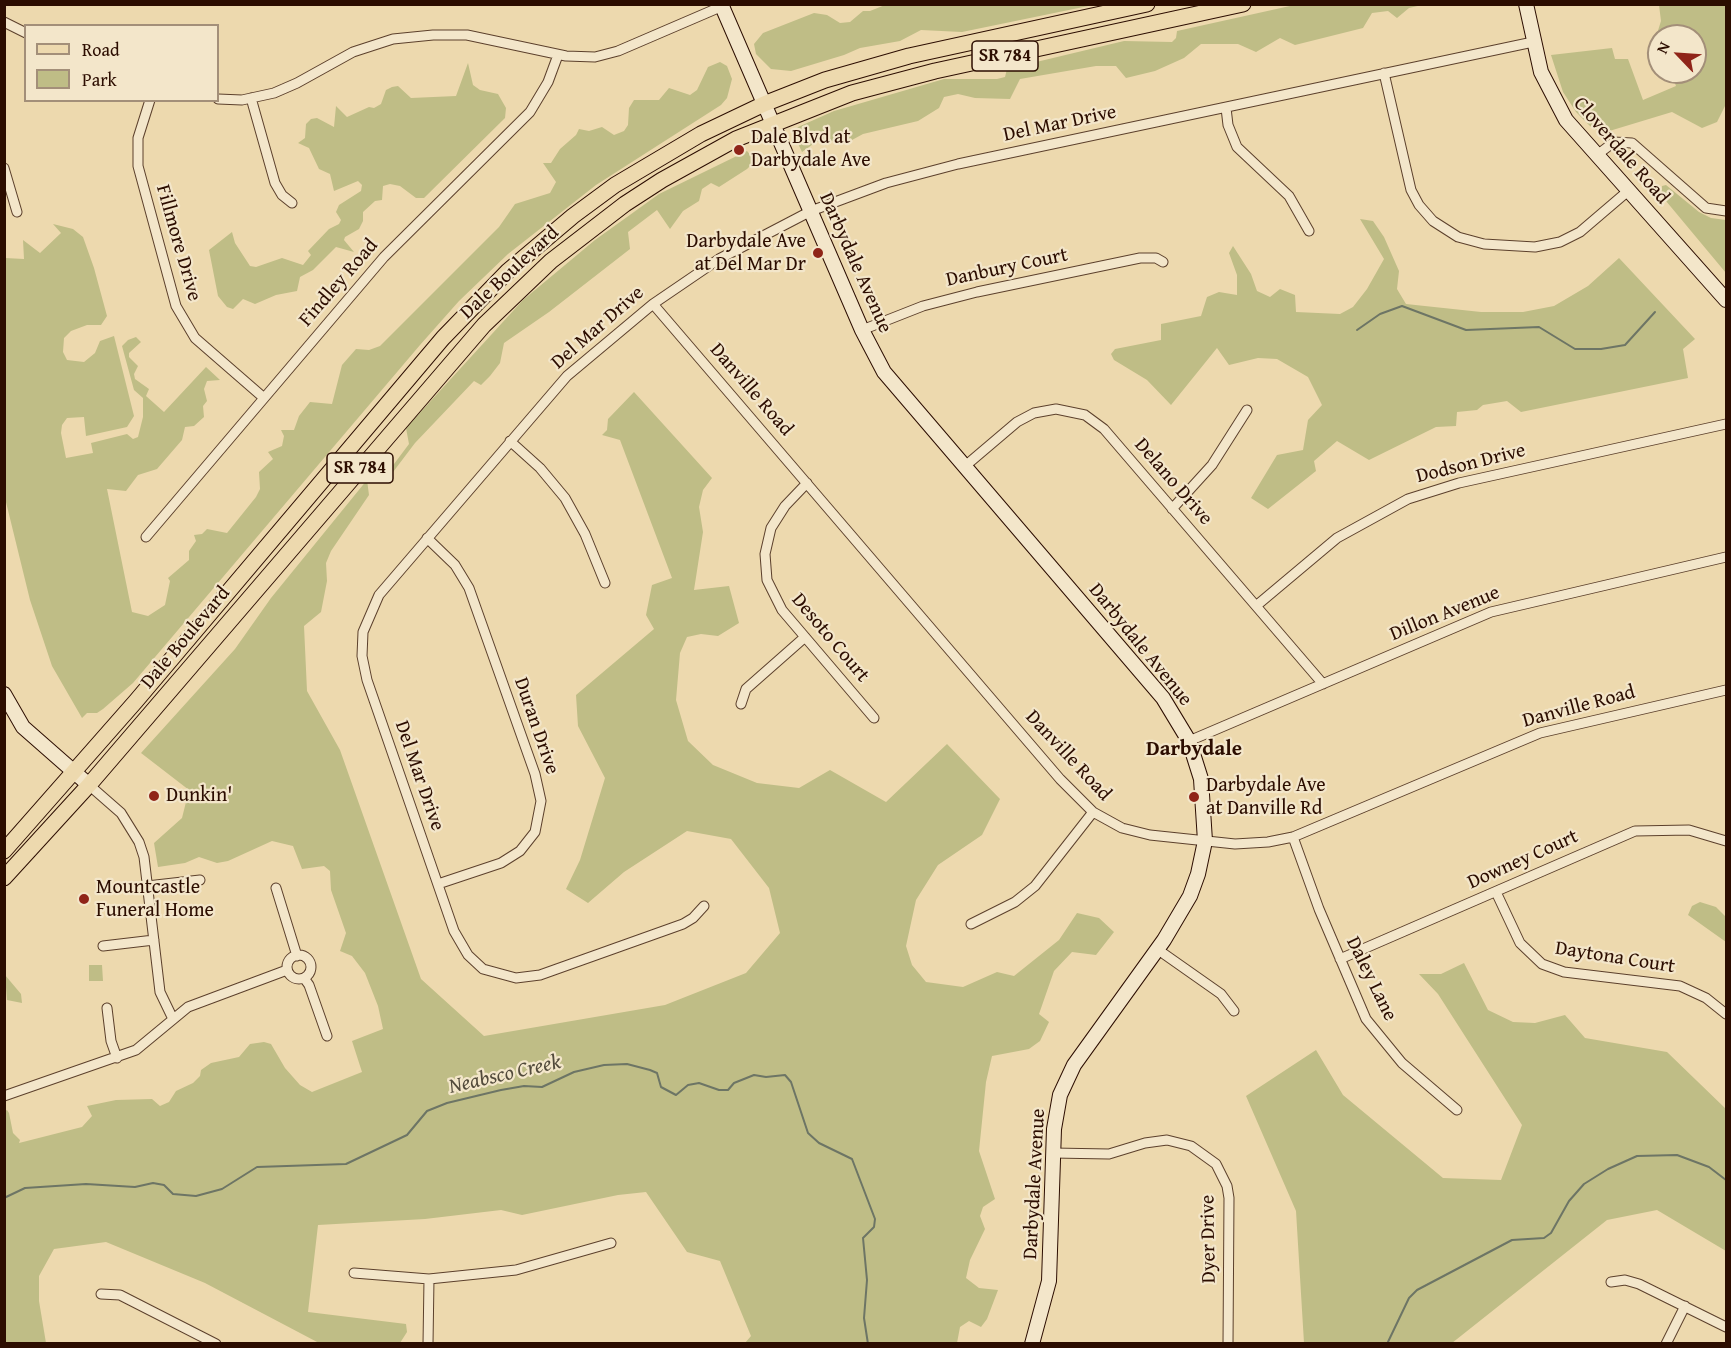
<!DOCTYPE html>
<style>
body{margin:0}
#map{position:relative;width:1731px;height:1348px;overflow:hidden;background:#edd9ae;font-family:"Gentium Book Plus",serif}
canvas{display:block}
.frame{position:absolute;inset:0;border:6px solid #2c0d00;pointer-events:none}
.legend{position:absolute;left:24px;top:24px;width:195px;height:78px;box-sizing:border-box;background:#f3e6ca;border:2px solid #a38f79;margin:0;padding:8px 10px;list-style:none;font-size:18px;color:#2c0d00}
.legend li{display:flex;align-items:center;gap:12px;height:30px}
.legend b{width:30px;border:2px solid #a38f79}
.north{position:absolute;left:1647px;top:24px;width:60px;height:60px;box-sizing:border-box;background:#f3e6ca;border:2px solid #a38f79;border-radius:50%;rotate:295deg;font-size:16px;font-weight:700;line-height:24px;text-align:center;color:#2c0d00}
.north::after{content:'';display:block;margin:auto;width:21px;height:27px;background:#8f2418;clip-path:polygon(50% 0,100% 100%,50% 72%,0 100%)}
</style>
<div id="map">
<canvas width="1731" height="1348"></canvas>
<div class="frame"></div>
<ul class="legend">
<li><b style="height:8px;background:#edd9ae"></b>Road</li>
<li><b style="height:16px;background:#bfbd86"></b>Park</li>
</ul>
<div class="north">N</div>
</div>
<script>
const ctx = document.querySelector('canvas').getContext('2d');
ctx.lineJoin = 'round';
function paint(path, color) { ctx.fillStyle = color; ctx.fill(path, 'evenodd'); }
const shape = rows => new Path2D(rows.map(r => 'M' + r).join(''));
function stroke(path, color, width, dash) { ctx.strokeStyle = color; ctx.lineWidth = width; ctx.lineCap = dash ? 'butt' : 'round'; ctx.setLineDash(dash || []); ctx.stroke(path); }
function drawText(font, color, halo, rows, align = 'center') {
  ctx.font = font + ' "Gentium Book Plus",serif'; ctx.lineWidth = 4.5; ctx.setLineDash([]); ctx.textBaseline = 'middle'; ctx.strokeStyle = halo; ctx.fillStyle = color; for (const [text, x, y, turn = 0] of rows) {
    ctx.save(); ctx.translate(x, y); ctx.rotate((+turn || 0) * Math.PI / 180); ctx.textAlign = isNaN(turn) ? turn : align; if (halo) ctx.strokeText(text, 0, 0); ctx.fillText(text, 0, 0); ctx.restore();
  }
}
paint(shape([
 [1299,4,1422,5,1409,8,1397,18,1388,11,1372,13,1363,28,1295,45,1280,38,1256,52,1238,44,1201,44,1184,58,1155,71,1126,78,1116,66,1096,66,1020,79,1010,99,975,98,958,94,944,97,939,108,918,121,863,134,852,140,816,142,802,152,793,133,798,127,834,111,944,79,997,79,1005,77,1007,69,1124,41,1172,42,1176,38,1177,31],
 [885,5,906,6,1093,5,962,32,921,30,900,41,860,48,844,55,791,71,771,69,756,54,754,44,763,33,814,13,827,15,840,23,850,22,863,11,870,11],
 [1659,5,1726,5,1726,104,1717,122,1702,128,1672,112,1606,132,1593,129,1576,112,1563,92,1551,55,1612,48,1615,59,1628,59,1643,100,1676,86,1671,72,1695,72,1695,36,1659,36,1659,43,1656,37,1661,21],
 [720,62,727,66,732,79,727,98,721,105,596,185,508,254,459,301,420,345,133,683,103,709,97,713,87,713,82,718,52,666,30,600,5,498,5,258,24,259,23,240,40,253,61,233,53,224,73,229,83,237,94,268,107,316,101,325,87,325,71,331,64,338,63,352,67,360,84,362,95,353,100,341,114,336,134,416,127,427,86,436,84,417,67,418,62,425,61,433,66,458,93,453,91,443,127,434,133,439,138,437,143,417,143,398,134,390,122,346,128,340,136,337,141,342,129,353,129,357,138,366,134,374,135,379,149,389,146,396,164,412,206,367,220,380,207,381,204,389,207,401,203,406,204,417,194,426,185,427,182,440,157,469,138,475,126,491,107,489,132,612,148,616,165,605,170,581,168,578,189,560,189,551,196,541,194,535,202,534,207,529,227,533,256,497,260,489,259,472,273,459,268,452,282,446,284,436,281,430,294,430,299,416,310,402,332,404,342,365,356,349,369,350,380,346,499,227,515,204,550,193,556,182,543,163,551,163,560,149,576,135,579,129,589,131,602,127,614,135,624,131,628,125,629,108,634,100,659,100,669,88,690,95,697,90,708,67],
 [468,63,473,85,480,90,498,94,506,108,505,118,424,198,416,198,400,186,390,184,383,186,382,200,375,201,363,212,363,221,359,229,345,237,344,240,354,252,336,247,313,270,300,277,297,291,276,295,255,304,243,299,233,309,227,307,218,296,209,250,232,232,235,243,250,266,256,267,282,258,303,265,311,255,308,251,329,229,339,224,341,220,336,212,339,205,361,191,362,185,358,181,334,191,330,174,319,169,309,148,298,143,305,138,306,124,311,119,317,118,334,127,336,106,347,117,369,107,374,108,381,104,386,90,392,87,398,86,411,98,456,96],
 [747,151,753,158,752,164,747,169,719,187,711,183,702,189,699,201,683,211,670,229,657,210,628,232,630,249,549,312,504,343,500,363,490,376,481,385,474,381,415,443,387,480,388,472,409,444,406,428,523,300,595,240,659,194],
 [1666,185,1699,212,1711,218,1726,220,1726,273,1661,195,1662,186],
 [1360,219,1373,221,1384,237,1399,271,1397,289,1406,304,1481,312,1523,312,1554,306,1588,286,1619,258,1695,339,1683,349,1688,378,1521,412,1507,401,1483,405,1477,410,1457,412,1456,426,1436,427,1369,460,1337,441,1314,461,1316,471,1268,509,1251,498,1277,455,1303,450,1308,420,1322,405,1308,377,1277,359,1258,358,1229,365,1217,348,1171,405,1147,380,1114,360,1111,354,1115,349,1161,340,1161,324,1201,316,1207,297,1219,292,1237,295,1237,275,1229,253,1233,246,1251,274,1257,291,1270,297,1280,289,1295,295,1296,312,1340,314,1353,307,1367,289,1384,259],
 [634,392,712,478,703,490,699,507,703,532,694,590,729,586,739,623,718,636,701,634,687,637,680,653,676,700,688,741,713,765,757,783,799,788,830,770,886,802,947,744,1000,799,982,835,938,865,916,900,906,946,912,965,926,982,963,987,997,972,1014,976,1059,940,1077,913,1099,918,1114,932,1096,955,1072,952,1054,971,1039,1014,1049,1022,1040,1041,1029,1049,992,1056,986,1082,979,1151,995,1199,983,1207,980,1216,985,1229,970,1260,966,1278,979,1288,998,1290,987,1319,981,1327,969,1321,960,1327,957,1343,745,1343,751,1336,720,1261,687,1252,646,1192,618,1195,522,1215,501,1210,425,1219,318,1225,308,1312,406,1324,407,1332,400,1343,319,1343,205,1283,106,1242,54,1249,39,1276,39,1301,46,1343,5,1343,5,1111,7,1110,9,1113,13,1133,20,1140,19,1143,82,1127,92,1116,87,1106,116,1100,152,1099,160,1106,169,1102,176,1091,193,1083,200,1076,201,1070,211,1063,239,1057,250,1044,264,1042,271,1044,285,1068,300,1085,312,1092,362,1072,352,1041,383,1029,378,1006,365,973,352,956,340,951,346,933,331,890,330,871,324,866,302,869,293,846,272,841,228,861,217,863,199,857,185,863,158,867,154,843,182,818,189,790,141,753,235,649,271,598,367,480,369,495,331,551,326,563,327,581,321,612,304,626,307,691,340,750,421,979,484,1036,665,1005,746,973,780,933,769,888,731,839,687,831,624,872,588,903,566,889,580,860,605,778,578,726,576,695,654,629,646,615,652,585,672,578,620,440,602,435,607,430,608,419],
 [1700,902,1716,907,1726,917,1726,942,1688,915,1692,906],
 [1464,963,1488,1010,1513,1022,1535,1023,1565,1015,1585,1038,1667,1052,1726,1109,1726,1251,1657,1210,1607,1220,1452,1343,1304,1343,1296,1211,1246,1096,1316,1050,1343,1095,1443,1178,1501,1180,1522,1125,1438,994,1419,974,1441,974],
 [89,965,102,965,103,981,89,981],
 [5,975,21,994,22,1003,7,1000]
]), '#bfbd86');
stroke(shape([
 [1357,330,1380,314,1402,306,1466,330,1539,327,1575,349,1601,349,1625,345,1655,312],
 [4,1198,25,1188,86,1184,135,1187,153,1183,164,1185,173,1194,196,1196,222,1189,257,1167,346,1164,407,1135,427,1111,447,1103,501,1090,524,1086,542,1087,574,1072,604,1065,627,1064,650,1070,657,1073,661,1087,676,1095,688,1085,699,1083,719,1090,728,1090,734,1083,754,1075,766,1077,785,1075,791,1082,808,1133,819,1143,852,1159,875,1219,874,1227,863,1238,867,1280,864,1318,868,1344],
 [1387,1344,1409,1298,1417,1290,1512,1240,1544,1238,1551,1233,1569,1201,1584,1184,1608,1169,1637,1156,1677,1155,1709,1167,1726,1180]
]), '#6d7565', 2);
const street = shape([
 [4,22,26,33],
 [1384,73,1411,190,1419,205,1433,221,1458,237,1484,244,1535,247,1560,242,1580,232,1628,191],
 [251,98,275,183,282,195,292,203],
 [218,99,242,100,274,93,297,83,353,52,393,39,433,35,467,35,566,56,595,57,618,51,725,5],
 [150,100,138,138,138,166,176,306,195,338,264,398],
 [1226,108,1228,125,1237,147,1289,196,1309,231],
 [1597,155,1614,142,1632,143,1706,208,1726,211],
 [4,168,17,212],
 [653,304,1060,779,1093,812,1122,828,1150,835,1235,844,1268,842,1293,837,1540,733,1726,690],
 [862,330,923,306,977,292,1140,258,1156,258,1163,262],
 [510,441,540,468,565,498,585,534,605,583],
 [964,467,1017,422,1034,413,1056,409,1085,415,1104,429,1323,684],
 [807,483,785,506,771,528,765,554,767,580,782,610,874,718],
 [1172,509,1212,465,1247,410],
 [146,537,384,257,530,112,548,82,558,55],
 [427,538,455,565,469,588,535,774,541,801,535,832,520,851,501,863,438,884],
 [1256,606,1337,538,1408,499,1459,483,1726,424],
 [741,704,746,689,805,637],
 [1189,741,1491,612,1726,557],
 [89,785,121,813,139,842,144,857,160,992,173,1019],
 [1293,837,1319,909,1366,1019,1402,1063,1457,1110],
 [147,886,200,880],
 [276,888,297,956],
 [1496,892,1520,943,1542,964,1564,972,1680,986,1706,998,1726,1014],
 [704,906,693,918,683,924,540,975,516,978,483,969,468,955,454,931,367,680,362,656,363,632,379,595,567,376,653,304,719,259,811,211,886,183,958,164,1533,42],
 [971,924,1015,902,1035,886,1093,812],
 [103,946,154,940],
 [1157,949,1221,994,1234,1011],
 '287 967a12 12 0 1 1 24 0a12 12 0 1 1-24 0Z',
 [1340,959,1635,831,1689,830,1726,841],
 [304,978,309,985,327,1036],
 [107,1008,111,1041,117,1058],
 [4,1096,136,1050,188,1007,287,970],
 [1053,1153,1109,1154,1145,1143,1167,1140,1191,1146,1216,1164,1227,1186,1229,1198,1228,1344],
 [354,1273,429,1279,516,1270,611,1243],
 [1611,1282,1625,1280,1639,1284,1726,1327],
 [101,1294,120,1295,216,1344],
 [428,1344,429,1279],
 [1666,1344,1685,1306]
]);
const secondary = shape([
 [721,4,862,330,884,372,1163,698,1189,741,1201,779,1205,841,1198,874,1190,896,1164,940,1074,1065,1060,1095,1054,1129,1049,1281,1032,1344],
 [1526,4,1541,72,1566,120,1726,300],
 [4,694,23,727,89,785]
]);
const primary = shape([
 [4,851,136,701,443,338,508,271,573,216,615,185,701,134,764,104,825,80,909,56,1147,4],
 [4,878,89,785,484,325,551,261,625,204,662,180,736,139,852,93,935,71,1243,4]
]);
stroke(street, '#5c402c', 11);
stroke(secondary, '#2c0d00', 16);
stroke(primary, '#2c0d00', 17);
stroke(street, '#f3e6ca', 9);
stroke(secondary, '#f3e6ca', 14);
stroke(primary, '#edd9ae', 15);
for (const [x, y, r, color] of [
 [739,150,6,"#8f2418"],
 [818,253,6,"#8f2418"],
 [154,796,6,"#8f2418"],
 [1194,797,6,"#8f2418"],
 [84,899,6,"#8f2418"]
]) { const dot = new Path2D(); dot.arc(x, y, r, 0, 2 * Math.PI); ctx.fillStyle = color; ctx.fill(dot); stroke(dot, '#f3e6ca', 2); }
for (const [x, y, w] of [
 [1005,56,66],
 [360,468,66]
]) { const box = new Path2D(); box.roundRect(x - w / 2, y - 15, w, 30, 4.5); ctx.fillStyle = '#f3e6ca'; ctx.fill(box); stroke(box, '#2c0d00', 1.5); }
drawText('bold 18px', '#2c0d00', null, [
 ["SR 784",1005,56],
 ["SR 784",360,468]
]);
drawText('20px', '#2c0d00', '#f3e6ca', [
 ["Del Mar Drive",1060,124,-12],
 ["Cloverdale Road",1621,151,49],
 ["Fillmore Drive",178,243,74],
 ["Darbydale Avenue",855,263,66],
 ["Danbury Court",1007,268,-12],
 ["Dale Boulevard",510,273,-43],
 ["Findley Road",339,283,-49],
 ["Del Mar Drive",598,328,-41],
 ["Danville Road",751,390,49],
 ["Dodson Drive",1471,464,-14],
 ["Delano Drive",1173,482,49],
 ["Dillon Avenue",1445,614,-22],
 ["Dale Boulevard",186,638,-50],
 ["Desoto Court",830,638,50],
 ["Darbydale Avenue",1140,645,51],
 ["Danville Road",1579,707,-15],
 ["Duran Drive",536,726,71],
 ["Danville Road",1068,756,47],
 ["Del Mar Drive",419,776,71],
 ["Downey Court",1523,860,-24],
 ["Daytona Court",1615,958,9],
 ["Daley Lane",1371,979,64],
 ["Darbydale Avenue",1035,1184,-87],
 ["Dyer Drive",1209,1239,-91]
]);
drawText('20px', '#2c0d00', '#f3e6ca', [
 ["Dale Blvd at",751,138],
 ["Darbydale Ave",751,161],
 ["Darbydale Ave",806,242,"right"],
 ["at Del Mar Dr",806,265,"right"],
 ["Darbydale Ave",1206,786],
 ["at Danville Rd",1206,809],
 ["Dunkin'",166,796],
 ["Mountcastle",96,888],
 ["Funeral Home",96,911]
], 'left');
drawText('bold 21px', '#2c0d00', '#f3e6ca', [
 ["Darbydale",1194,750]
]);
drawText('italic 21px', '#524a3b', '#f3e6ca', [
 ["Neabsco Creek",505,1075,-13]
]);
</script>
